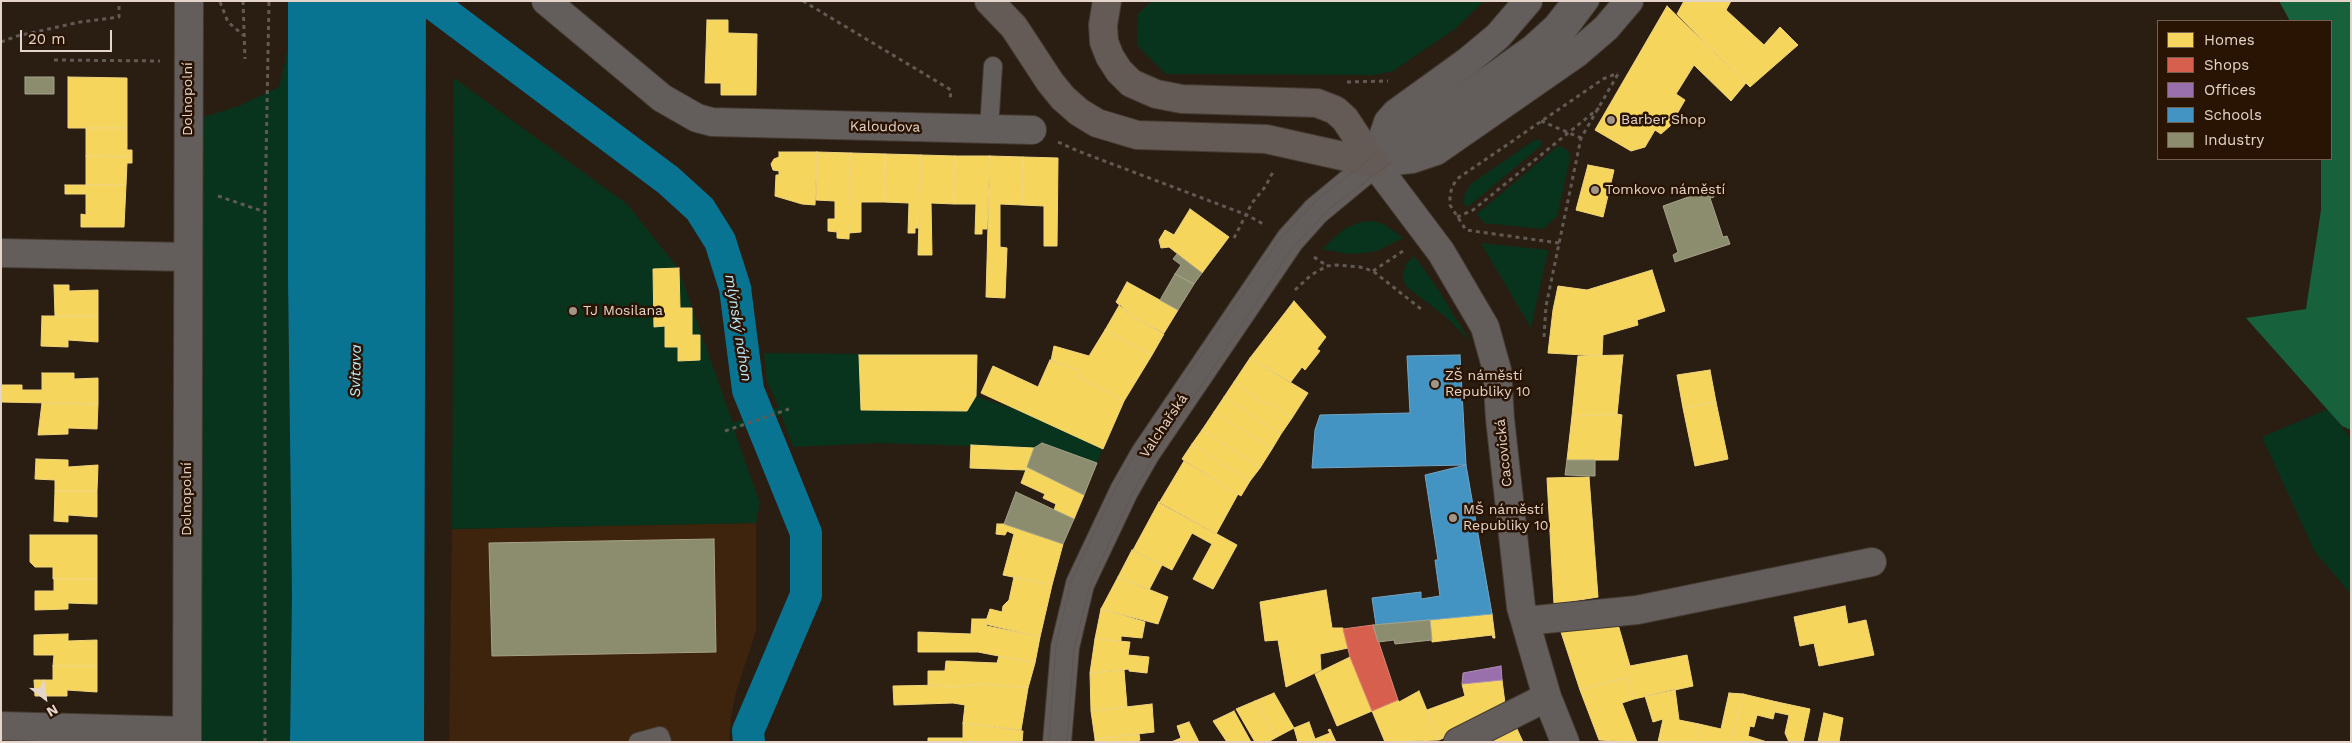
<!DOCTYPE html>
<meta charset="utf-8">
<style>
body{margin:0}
#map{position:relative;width:2352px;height:743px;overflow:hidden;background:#2a1e13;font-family:"Work Sans",sans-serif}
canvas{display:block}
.frame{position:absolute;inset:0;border:2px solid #e4d4c9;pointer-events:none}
.legend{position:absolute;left:2157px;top:20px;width:175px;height:140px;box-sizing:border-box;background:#291302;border:1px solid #746052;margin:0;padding:6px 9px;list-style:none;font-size:15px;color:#e4d4c9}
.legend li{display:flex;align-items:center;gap:10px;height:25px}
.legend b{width:25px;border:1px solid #746052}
.north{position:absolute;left:20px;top:673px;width:50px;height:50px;-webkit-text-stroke:4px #291302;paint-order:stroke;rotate:150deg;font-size:14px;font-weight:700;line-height:20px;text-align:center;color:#e4d4c9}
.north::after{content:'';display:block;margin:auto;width:18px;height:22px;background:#e4d4c9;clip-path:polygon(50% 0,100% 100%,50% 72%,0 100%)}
.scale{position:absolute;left:20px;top:30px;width:92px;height:22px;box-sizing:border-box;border:2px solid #e4d4c9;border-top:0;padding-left:6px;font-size:15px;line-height:18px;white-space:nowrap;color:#e4d4c9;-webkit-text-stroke:4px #291302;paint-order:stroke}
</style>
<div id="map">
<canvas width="2352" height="743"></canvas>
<div class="frame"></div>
<ul class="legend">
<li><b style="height:14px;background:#f6d55c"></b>Homes</li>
<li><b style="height:14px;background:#d6604d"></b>Shops</li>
<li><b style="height:14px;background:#9970ab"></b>Offices</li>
<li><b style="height:14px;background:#4393c3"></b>Schools</li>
<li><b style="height:14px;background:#8c8c6e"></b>Industry</li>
</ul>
<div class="north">N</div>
<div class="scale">20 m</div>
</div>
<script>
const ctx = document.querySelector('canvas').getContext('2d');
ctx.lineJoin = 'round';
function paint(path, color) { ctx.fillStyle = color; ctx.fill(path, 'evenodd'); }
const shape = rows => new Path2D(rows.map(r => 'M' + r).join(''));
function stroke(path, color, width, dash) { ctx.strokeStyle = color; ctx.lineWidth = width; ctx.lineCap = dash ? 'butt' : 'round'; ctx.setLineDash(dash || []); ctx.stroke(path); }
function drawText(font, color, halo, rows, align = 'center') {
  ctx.font = font + ' "Work Sans",sans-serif'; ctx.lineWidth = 5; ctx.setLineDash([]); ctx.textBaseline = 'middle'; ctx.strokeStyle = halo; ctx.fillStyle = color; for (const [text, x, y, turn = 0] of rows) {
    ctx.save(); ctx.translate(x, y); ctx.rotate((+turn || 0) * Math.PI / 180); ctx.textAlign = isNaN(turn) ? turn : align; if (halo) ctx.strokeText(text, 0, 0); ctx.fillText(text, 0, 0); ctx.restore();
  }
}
paint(shape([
 [756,523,756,631,736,692,731,717,729,742,449,742,452,529]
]), '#3e230d');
paint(shape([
 [1152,1,1484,1,1455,29,1393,71,1374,75,1166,74,1137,45,1138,14],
 [288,49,288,280,292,595,290,742,198,742,201,118,239,106,279,87],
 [454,78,627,204,678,268,733,423,779,407,767,382,764,353,977,355,978,397,1018,410,1103,447,1097,463,1042,443,1034,448,879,443,793,447,781,415,734,430,760,503,756,523,452,529],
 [1534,140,1541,140,1542,145,1469,206,1463,204,1465,193,1471,184],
 [1558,146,1568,150,1570,159,1557,216,1543,229,1484,223,1477,214],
 [1373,221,1384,224,1403,238,1377,251,1362,253,1349,254,1322,249,1344,229,1361,222],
 [1481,243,1548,250,1531,328],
 [1414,256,1432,280,1470,341,1446,317,1407,287,1403,279,1403,273,1407,263],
 [2328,409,2351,439,2351,594,2315,552,2262,437]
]), '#08341d');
paint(shape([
 [2279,1,2351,1,2351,430,2342,426,2246,318,2306,309,2321,210,2321,159,2331,159,2331,21,2290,21]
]), '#18613d');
paint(shape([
 [288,1,426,1,424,742,290,742,292,595,288,280]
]), '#087492');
const homes = shape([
 [1684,1,1731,1,1726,10,1764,45,1780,27,1798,45,1750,87,1677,14,1684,1],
 [1667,6,1746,83,1731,101,1694,65,1676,94,1685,100,1670,126,1661,134,1655,130,1645,147,1631,151,1595,130,1667,6],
 [707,20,728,20,728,33,757,34,756,95,721,95,721,83,705,83,707,20],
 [68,77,127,78,127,128,68,128,68,77],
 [86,128,127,128,127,150,132,150,132,157,86,156,86,128],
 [779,152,817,152,815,205,802,204,775,196,776,175,779,175,779,171,773,170,771,164,774,159,779,157,779,152],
 [817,152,851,153,849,239,837,238,837,232,828,231,828,219,835,219,835,201,816,200,817,152],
 [851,153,885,154,884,202,861,202,861,232,849,233,851,153],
 [885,154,921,155,919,228,915,228,915,233,908,233,909,203,884,202,885,154],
 [921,155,955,156,954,204,931,203,932,255,918,255,921,155],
 [86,156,132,157,132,163,127,163,126,185,86,185,86,156],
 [955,156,990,156,987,229,982,229,982,234,975,234,976,204,954,204,955,156],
 [990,156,1023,157,1022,205,1000,204,1000,247,1007,248,1005,298,986,297,990,156],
 [1023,157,1058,158,1057,246,1044,246,1044,206,1022,205,1023,157],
 [1588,165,1614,170,1603,217,1576,210,1588,165],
 [65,185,126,185,124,227,81,227,81,214,86,215,86,194,65,194,65,185],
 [1190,209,1229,237,1202,273,1169,247,1161,248,1159,240,1165,230,1174,235,1190,209],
 [679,268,680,308,692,308,692,335,700,335,700,360,678,361,678,347,665,347,665,326,654,327,653,269,679,268],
 [1652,270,1665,311,1637,320,1638,325,1603,335,1602,356,1548,353,1553,310,1558,286,1587,290,1652,270],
 [1127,282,1178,310,1164,333,1133,317,1116,302,1127,282],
 [54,285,69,285,69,291,98,290,98,316,55,316,54,285],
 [1294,301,1326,337,1317,349,1320,351,1305,370,1302,367,1290,383,1250,358,1294,301],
 [1120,304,1133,317,1164,334,1152,355,1105,330,1120,304],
 [42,316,98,316,98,342,68,340,68,347,41,346,42,316],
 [1105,330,1152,355,1124,401,1077,376,1080,371,1051,361,1054,346,1089,356,1105,330],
 [859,355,977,355,976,396,967,411,861,410,859,355],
 [1623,355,1617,414,1572,416,1578,356,1623,355],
 [1250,358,1308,393,1292,418,1269,402,1266,404,1234,382,1250,358],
 [1050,360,1080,371,1077,376,1124,401,1103,449,981,393,993,366,1038,387,1050,360],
 [1710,370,1716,402,1683,408,1677,375,1710,370],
 [42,373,74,373,74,379,98,378,98,404,1,402,1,385,22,385,22,390,42,390,42,373],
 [1234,382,1266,404,1269,402,1292,418,1281,434,1224,397,1234,382],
 [1224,397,1281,434,1272,449,1214,412,1224,397],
 [1716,402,1728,459,1695,466,1683,408,1716,402],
 [42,403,98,404,97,429,68,428,68,434,38,435,42,403],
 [1214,412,1272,449,1260,468,1202,430,1214,412],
 [1617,414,1622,415,1618,460,1567,460,1572,416,1617,414],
 [1202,430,1260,468,1250,481,1192,444,1202,430],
 [1192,444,1250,481,1241,496,1182,459,1192,444],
 [971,445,1034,448,1026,470,970,468,971,445],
 [36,459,68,460,68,467,98,465,97,491,55,491,55,480,35,479,36,459],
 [1184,461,1238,494,1216,534,1159,503,1184,461],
 [1027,467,1084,495,1074,519,1054,510,1056,504,1043,498,1045,494,1021,483,1027,467],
 [1589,477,1598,597,1554,604,1547,478,1589,477],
 [55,491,97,491,97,517,68,515,68,522,54,521,55,491],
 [1159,502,1237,545,1213,589,1193,579,1212,544,1192,533,1172,570,1133,550,1159,502],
 [997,524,1009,524,1063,544,1052,585,1003,575,1014,534,1007,531,1005,535,996,534,997,524],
 [30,535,97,535,97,579,53,579,53,567,35,567,30,562,30,535],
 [1132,550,1162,565,1149,590,1118,577,1132,550],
 [1014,577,1052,585,1040,637,985,624,990,609,1002,612,1003,606,1009,600,1014,577],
 [1118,577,1168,597,1158,624,1101,609,1118,577],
 [54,579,97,579,97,604,68,603,68,609,35,610,35,591,54,591,54,579],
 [1326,590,1332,628,1343,628,1348,648,1320,654,1321,670,1286,687,1278,640,1265,641,1260,602,1326,590],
 [1845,606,1848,624,1866,620,1874,655,1819,666,1814,643,1800,646,1794,617,1845,606],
 [1101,609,1145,622,1142,638,1121,636,1121,641,1095,639,1101,609],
 [1492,614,1495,638,1493,638,1492,635,1432,642,1430,620,1492,614],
 [972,619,987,619,985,624,987,626,1040,637,1035,663,978,652,918,652,918,632,971,634,972,619],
 [1617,621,1630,666,1687,655,1693,686,1634,699,1627,677,1580,690,1560,629,1617,621],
 [68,634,68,641,97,640,97,666,53,666,54,655,34,655,34,635,68,634],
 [1095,639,1130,642,1128,655,1149,657,1147,673,1129,671,1129,669,1090,673,1095,639],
 [999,656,1035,663,1028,688,987,684,945,687,945,685,928,686,928,671,945,671,946,661,997,663,999,656],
 [1350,657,1372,711,1337,726,1315,674,1350,657],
 [53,666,97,666,97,692,67,690,67,696,35,696,34,680,53,680,53,666],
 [1124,670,1127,707,1091,711,1090,673,1124,670],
 [1627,677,1634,699,1622,703,1637,742,1599,740,1580,690,1627,677],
 [1502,680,1506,711,1439,740,1427,710,1465,696,1462,684,1502,680],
 [987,684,1028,688,1021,730,963,723,965,705,953,703,894,705,893,686,945,685,945,687,987,684],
 [1675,689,1679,720,1699,724,1695,742,1658,742,1663,719,1653,722,1645,696,1675,689],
 [1419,691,1439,740,1385,742,1372,711,1398,700,1399,702,1419,691],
 [1274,693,1294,728,1277,737,1255,701,1274,693],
 [1729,693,1743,694,1731,742,1695,742,1699,724,1721,729,1729,693],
 [1743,694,1777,702,1773,719,1757,715,1754,727,1750,726,1748,736,1767,742,1731,742,1743,694],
 [1255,701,1277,737,1268,742,1255,742,1236,709,1255,701],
 [1777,702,1810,709,1803,742,1789,742,1785,733,1789,715,1775,712,1777,702],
 [1152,704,1154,732,1095,739,1091,711,1152,704],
 [1234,711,1251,742,1227,742,1213,721,1234,711],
 [1824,713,1843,718,1839,742,1818,742,1824,713],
 [1189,722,1199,742,1171,742,1181,738,1177,726,1189,722],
 [1309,722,1315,739,1330,733,1328,730,1330,729,1336,742,1298,742,1294,728,1309,722],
 [963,723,1023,731,1022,742,928,742,928,738,963,738,963,723],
 [1517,729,1523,742,1486,742,1517,729],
 [1139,734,1140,740,1134,742,1095,742,1095,739,1139,734]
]);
paint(homes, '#f6d55c');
stroke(homes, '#f1d57d', 1);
const shops = shape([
 [1373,625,1398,700,1372,711,1350,657,1343,629,1373,625]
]);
paint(shops, '#d6604d');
stroke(shops, '#da8372', 1);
const offices = shape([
 [1501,666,1502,680,1462,684,1463,673,1501,666]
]);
paint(offices, '#9970ab');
stroke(offices, '#b08eb4', 1);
const schools = shape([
 [1460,355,1466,465,1312,468,1315,430,1320,415,1410,413,1407,356,1460,355],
 [1466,465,1492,614,1376,625,1372,598,1421,592,1421,599,1440,596,1435,560,1438,560,1425,475,1466,465]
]);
paint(schools, '#4393c3');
stroke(schools, '#73a6c5', 1);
const industry = shape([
 [25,77,54,77,54,94,25,94,25,77],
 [1711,189,1714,197,1710,198,1723,237,1727,236,1730,244,1675,262,1673,255,1678,252,1663,206,1711,189],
 [1177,254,1202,273,1194,284,1175,274,1181,265,1173,259,1177,254],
 [1175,274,1194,284,1178,310,1160,300,1175,274],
 [1042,443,1097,463,1084,495,1027,467,1034,448,1042,443],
 [1567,460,1595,460,1595,476,1565,475,1567,460],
 [1016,492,1074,519,1063,544,1004,524,1016,492],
 [714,539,716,652,492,656,489,543,714,539],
 [1430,620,1432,640,1395,644,1394,640,1378,642,1373,625,1430,620]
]);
paint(industry, '#8c8c6e');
stroke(industry, '#a6a289', 1);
stroke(shape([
 [429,1,668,180,700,209,720,241,735,288,748,390,806,533,806,595,748,731,749,742]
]), '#087492', 32);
const service = shape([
 [989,129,993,66],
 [1378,153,1531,44,1553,24,1571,1],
 [1402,155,1540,57,1566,33,1590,1],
 [638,742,660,736,662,742]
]);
const minor = shape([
 [546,1,662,98,697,118,712,122,1032,130],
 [1374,163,1441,252,1485,327,1497,370,1500,419,1521,607,1547,697,1565,742],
 [1374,163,1412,159,1436,151,1577,53,1606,28,1629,1],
 [1374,163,1388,122,1396,113,1468,61,1498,36,1528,1],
 [1,253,187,257],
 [1525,621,1637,610,1872,562],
 [1,726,187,731],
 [187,742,189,1],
 [1057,742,1065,647,1080,584,1124,491,1145,454,1290,240,1316,211,1374,163],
 [1458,742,1547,697]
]);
const trunk = shape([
 [989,1,1014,27,1050,82,1063,98,1079,112,1097,123,1137,135,1266,139,1374,163],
 [1107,1,1103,25,1104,42,1110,57,1119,71,1131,83,1156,94,1182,99,1317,103,1335,110,1345,119,1374,163]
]);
stroke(service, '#463b32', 20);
stroke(minor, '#463b32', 30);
stroke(trunk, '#463b32', 30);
stroke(shape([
 [243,1,245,59],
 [803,1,951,90,950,100],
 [220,2,228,22,243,35],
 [1,42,17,36,80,22,119,17,119,5],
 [54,60,160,61],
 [1347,82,1388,81],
 [1541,121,1581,138],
 [1058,142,1078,151,1247,215,1265,225],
 [218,196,265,212],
 [1457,217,1473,210,1599,108],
 [1234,238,1252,203,1265,187,1274,170],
 [1559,243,1466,230,1450,205,1450,196,1452,187,1457,179,1603,79,1618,73],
 [1314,257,1327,266],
 [1373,271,1403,251],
 [1295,290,1311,275,1327,266,1337,265,1360,267,1373,271,1421,309],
 [1544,337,1546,306,1581,138,1618,74],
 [725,431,789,409],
 [265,742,265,212,269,1]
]), '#615a54', 3, [4, 4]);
stroke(service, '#635d5b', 18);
stroke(minor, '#635d5b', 28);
stroke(trunk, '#645a56', 28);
stroke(shape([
 [1049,742,1056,645,1071,581,1116,487,1137,450,1278,241,1320,197,1376,154],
 [1067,742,1074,648,1090,585,1133,492,1152,460,1291,250,1330,208,1393,161]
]), '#605750', 1);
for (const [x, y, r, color] of [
 [1611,120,5,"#a39489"],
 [1595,190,5,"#a39489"],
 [573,311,5,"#a39489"],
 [1435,384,5,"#a39489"],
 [1453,518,5,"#a39489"]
]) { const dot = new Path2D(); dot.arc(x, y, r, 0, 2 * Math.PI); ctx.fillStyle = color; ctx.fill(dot); stroke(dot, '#291302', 2); }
drawText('14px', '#e4d4c9', '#291302', [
 ["Dolnopolní",188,99,-90],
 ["Kaloudova",885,127,1],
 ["Valchařská",1164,426,-56],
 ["Cacovická",1504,453,-96],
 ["Dolnopolní",187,499,-90]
]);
drawText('14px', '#e4d4c9', '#291302', [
 ["Barber Shop",1621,120],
 ["Tomkovo náměstí",1605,190],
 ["TJ Mosilana",583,311],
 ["ZŠ náměstí",1445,376],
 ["Republiky 10",1445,392],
 ["MŠ náměstí",1463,510],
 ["Republiky 10",1463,526]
], 'left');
drawText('italic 15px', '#bce8fc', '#291302', [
 ["mlýnský náhon",738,328,81],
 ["Svitava",356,371,-89]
]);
</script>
